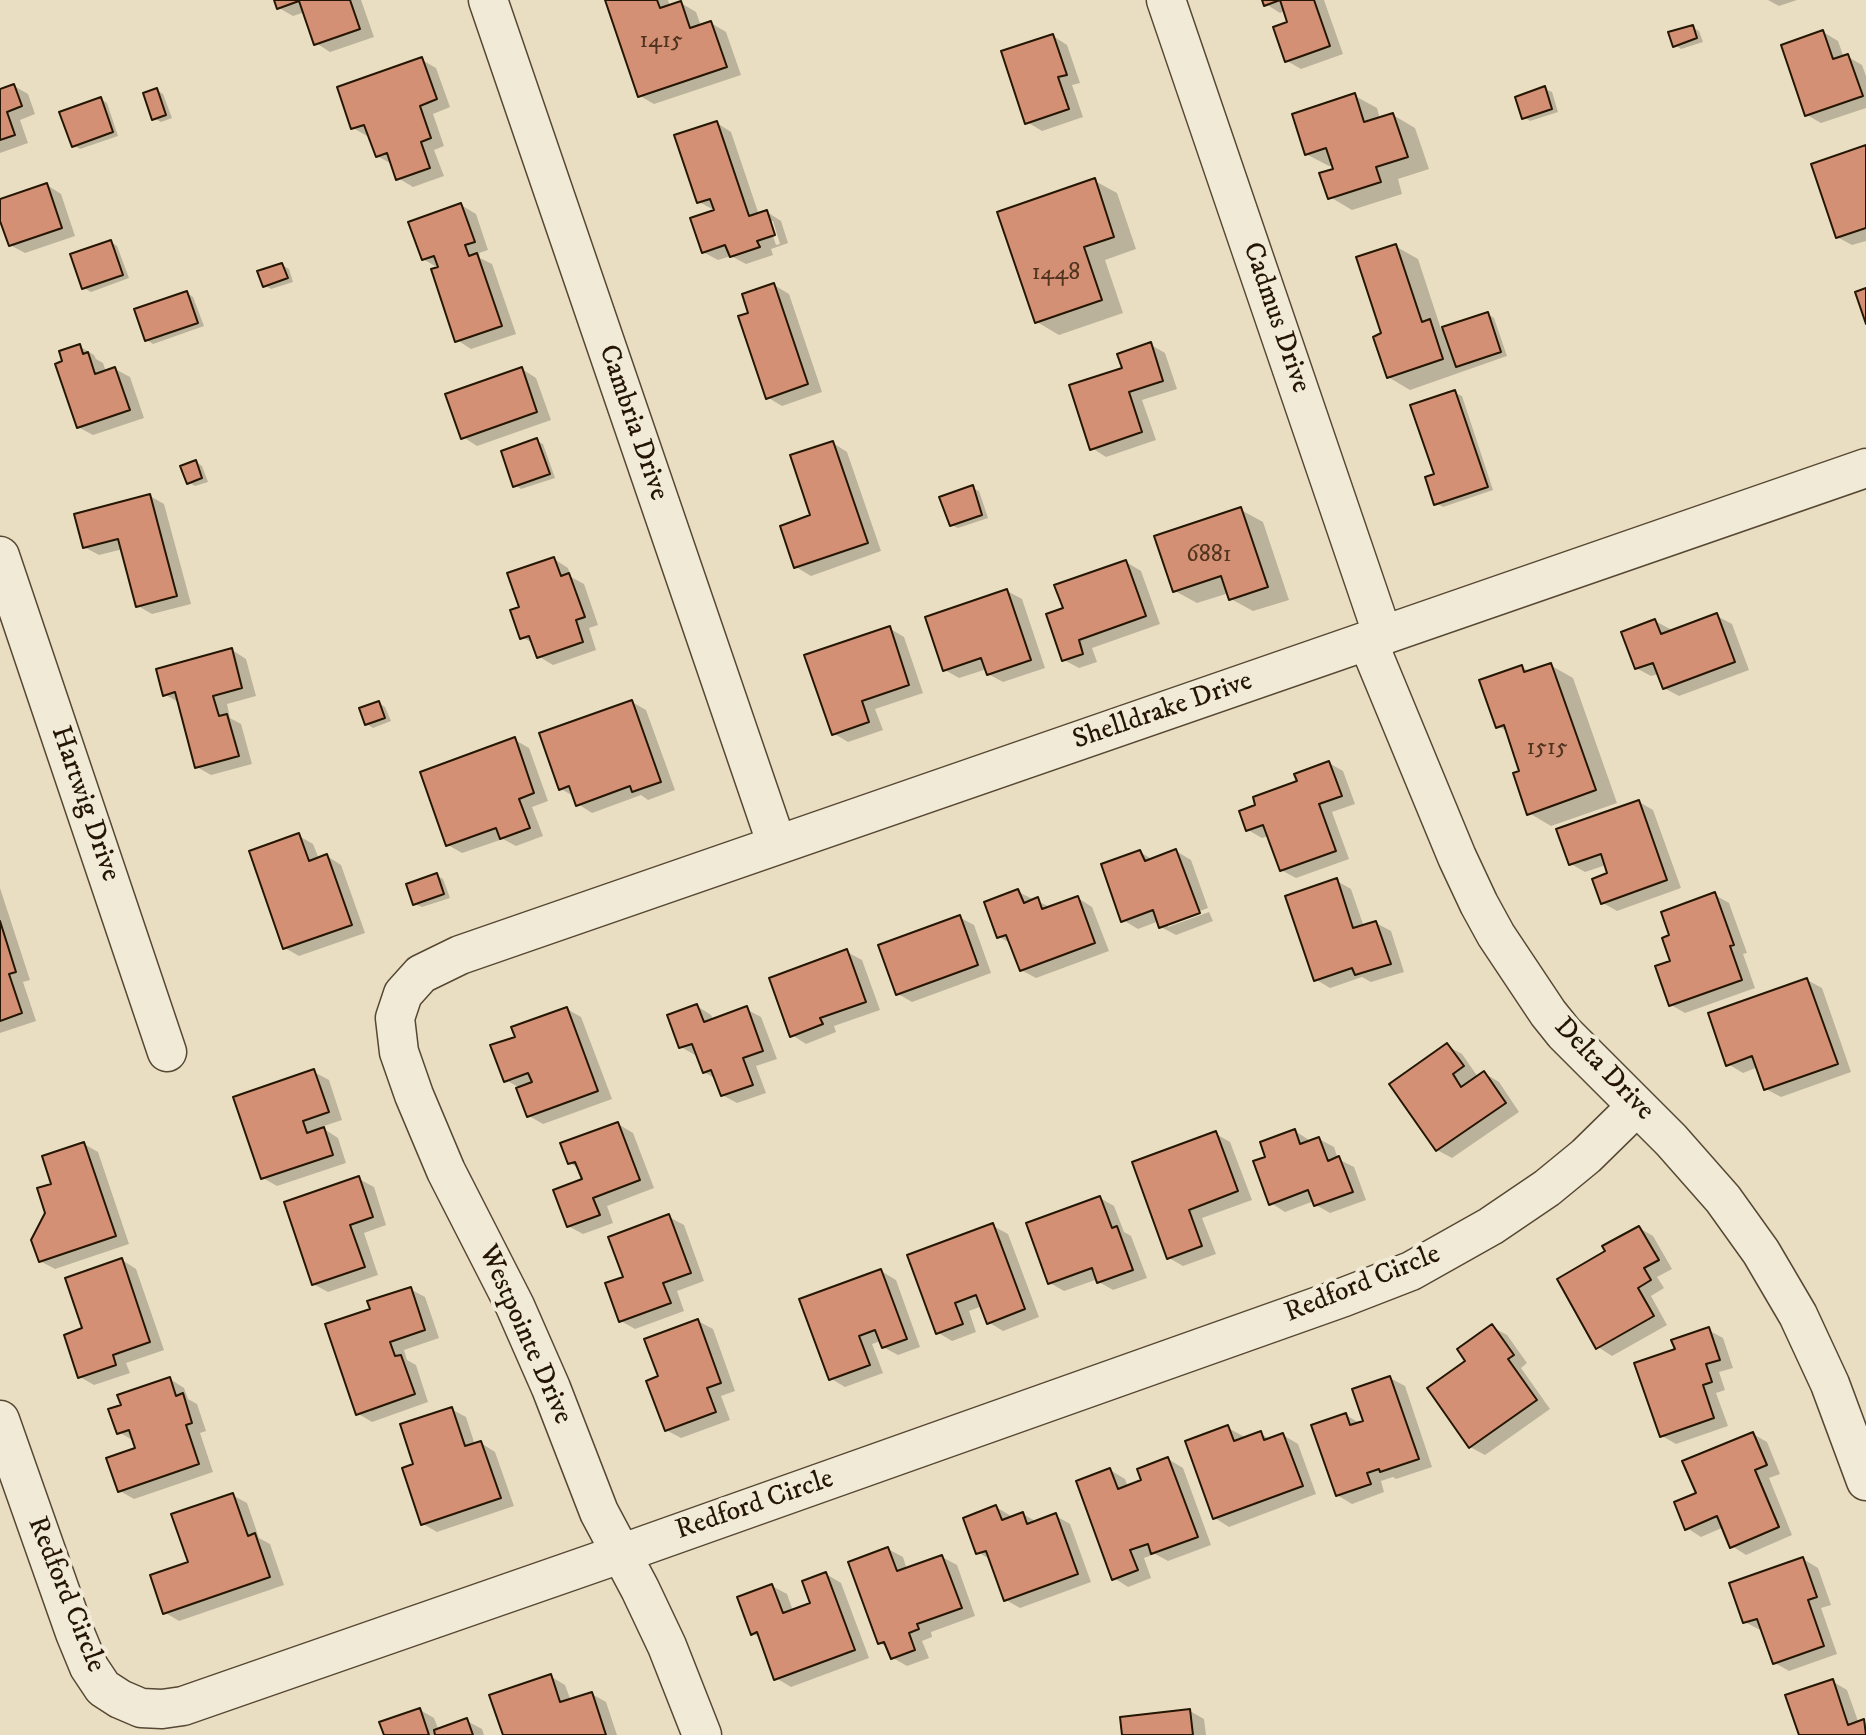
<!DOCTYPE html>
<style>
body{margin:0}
canvas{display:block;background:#eadec2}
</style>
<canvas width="1866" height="1735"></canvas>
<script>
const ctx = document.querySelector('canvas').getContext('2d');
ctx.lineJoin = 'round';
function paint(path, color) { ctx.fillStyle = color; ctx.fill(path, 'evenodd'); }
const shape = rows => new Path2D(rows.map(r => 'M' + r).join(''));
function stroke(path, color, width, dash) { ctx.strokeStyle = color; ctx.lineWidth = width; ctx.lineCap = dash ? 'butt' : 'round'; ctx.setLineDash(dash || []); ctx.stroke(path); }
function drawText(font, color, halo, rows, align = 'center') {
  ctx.font = font + ' "IM FELL DW Pica",serif'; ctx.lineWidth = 8; ctx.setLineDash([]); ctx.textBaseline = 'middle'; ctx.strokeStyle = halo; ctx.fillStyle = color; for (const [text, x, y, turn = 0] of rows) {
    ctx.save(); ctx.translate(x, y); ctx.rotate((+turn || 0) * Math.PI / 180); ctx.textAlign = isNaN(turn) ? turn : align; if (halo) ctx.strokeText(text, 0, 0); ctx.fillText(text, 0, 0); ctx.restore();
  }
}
paint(shape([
 [276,0,361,0,374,37,330,52,316,43,305,12,293,16,279,8],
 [607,0,668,0,670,7,681,3,696,12,701,26,711,23,726,32,741,75,654,104,640,96],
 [1264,0,1324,0,1343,54,1301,69,1287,61,1289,23,1285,11,1280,13,1266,4],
 [1768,0,1797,0,1779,6],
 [1692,27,1699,31,1703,42,1681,49,1675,45],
 [1823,32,1838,41,1844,58,1848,57,1862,65,1866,76,1866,108,1821,123,1807,115],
 [1053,36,1067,45,1080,83,1072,85,1083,117,1042,131,1027,122],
 [422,60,436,68,450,107,433,114,444,146,434,150,444,176,413,187,398,178,392,164,377,156,370,135,367,136,353,128],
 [14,86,28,94,35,114,20,120,28,143,0,153,0,91],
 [1545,89,1552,92,1558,112,1530,121,1524,117],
 [157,90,163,94,172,118,161,122,154,118],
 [1355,96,1377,108,1380,119,1393,115,1415,128,1429,169,1398,179,1402,194,1352,210,1330,197,1336,170,1334,165,1329,166,1306,154],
 [101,99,107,103,118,136,80,149,74,145],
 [717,123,731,132,759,215,767,212,781,221,788,243,771,249,773,255,746,264,731,256,718,260,703,252,716,211,699,202],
 [768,221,773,221,780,244,776,245],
 [1866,147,1866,241,1852,245,1837,237],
 [1095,181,1117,193,1136,249,1105,260,1123,313,1059,335,1037,322],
 [47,185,61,194,75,236,25,253,10,245,0,215,0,201],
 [461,205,476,214,488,250,479,253,480,258,492,264,516,334,471,349,457,340,440,269,423,259],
 [111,242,117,246,129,278,91,292,84,288],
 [1395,246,1418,259,1441,329,1488,314,1494,318,1507,356,1410,390,1388,377,1384,335],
 [282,265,289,269,293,282,271,289,264,285],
 [774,285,789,294,822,392,782,406,767,397,751,314],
 [187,293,193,297,204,326,153,344,147,340],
 [1151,345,1165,353,1177,389,1142,400,1156,440,1106,457,1092,448,1124,369],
 [79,346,94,355,96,359,103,363,106,372,115,369,130,377,144,418,93,435,78,427],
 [522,369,536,378,551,420,477,446,463,437],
 [1455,393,1462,396,1493,490,1443,507,1436,503,1436,476],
 [537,441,543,444,555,478,521,489,515,485],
 [833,443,847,452,881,551,811,576,796,567,813,516],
 [196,462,202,466,208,482,195,486,188,482],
 [972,488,979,491,988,518,958,528,951,525],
 [150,496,164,504,191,604,152,614,138,606,123,549,99,555,84,547],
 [1241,510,1263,522,1289,600,1253,611,1231,599,1229,593,1197,603,1175,591],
 [554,559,568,568,571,577,584,584,598,625,589,628,596,650,553,665,538,656,534,644,522,637,522,608],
 [1126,562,1141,571,1160,624,1092,648,1097,662,1079,668,1064,660,1065,610],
 [1007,591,1022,599,1045,668,1003,682,988,674,987,669,959,678,945,670],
 [1717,616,1732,624,1749,670,1679,696,1664,688,1659,674,1651,676,1636,668,1655,621,1670,629,1671,633],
 [889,628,904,637,923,693,875,709,883,730,848,742,833,733],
 [232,650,246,659,256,696,227,704,230,718,241,724,252,764,211,775,197,767,180,703,164,694],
 [1550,665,1573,678,1617,803,1551,826,1529,813,1522,772,1508,732,1498,726,1522,667,1530,672],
 [632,702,646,710,675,790,648,800,641,795,592,813,578,804,575,797,561,789],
 [379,703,385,707,391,721,373,728,367,724],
 [515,740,529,748,548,801,532,807,543,836,516,846,503,839,462,853,448,845],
 [1329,763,1343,771,1355,804,1332,812,1349,859,1296,878,1281,870,1269,836,1262,838,1248,830,1299,782],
 [1639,802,1653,810,1681,888,1617,911,1603,903,1610,875,1606,865,1585,872,1571,864],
 [299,836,313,844,319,859,327,856,341,865,365,933,299,956,285,948],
 [1176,851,1191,860,1208,908,1168,923,1168,927,1209,912,1213,921,1176,935,1161,927,1159,921,1138,929,1123,920,1140,852,1153,860],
 [436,875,443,879,450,898,422,907,415,904],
 [1337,881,1351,889,1364,927,1376,923,1391,931,1404,972,1371,982,1362,977,1330,988,1315,979],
 [0,888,30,980,23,982,36,1021,0,1033],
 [1018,892,1052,908,1078,898,1092,907,1109,951,1036,978,1021,970,1012,944,999,937],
 [1715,895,1729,903,1747,953,1743,954,1755,988,1685,1013,1671,1005,1672,936],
 [959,917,974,925,991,973,912,1002,898,994],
 [847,952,862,960,880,1010,834,1026,836,1032,806,1044,792,1035],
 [1807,980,1822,988,1851,1072,1781,1097,1766,1089,1758,1067,1743,1073,1728,1064],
 [697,1006,711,1015,714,1021,746,1009,761,1017,777,1059,756,1066,766,1093,737,1103,722,1095,716,1079,704,1072,698,1054,695,1055,681,1047],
 [567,1009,581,1017,612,1099,543,1124,529,1116,518,1087,506,1080,517,1038],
 [1447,1046,1462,1054,1478,1077,1484,1073,1499,1082,1519,1112,1452,1158,1437,1150],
 [314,1072,329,1080,342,1120,321,1127,338,1138,346,1163,277,1186,263,1178],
 [618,1124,633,1133,654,1188,607,1206,613,1223,583,1234,568,1226,584,1181,580,1169,570,1163],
 [1295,1131,1309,1140,1310,1142,1319,1139,1334,1147,1338,1159,1354,1167,1366,1200,1330,1213,1316,1205,1314,1201,1285,1212,1271,1203],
 [1216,1134,1230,1142,1252,1200,1202,1218,1216,1254,1183,1266,1169,1258],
 [84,1144,98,1152,129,1244,55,1269,40,1261,53,1185],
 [359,1179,374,1187,386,1225,364,1233,378,1275,328,1292,313,1284],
 [1100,1198,1114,1206,1124,1232,1131,1236,1147,1278,1113,1290,1099,1282,1098,1279,1064,1291,1050,1283],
 [669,1217,684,1225,704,1281,677,1291,684,1311,635,1329,621,1321,625,1278],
 [993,1226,1008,1234,1039,1317,1003,1331,988,1322,982,1306,969,1311,976,1332,952,1341,937,1332],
 [1639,1228,1653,1236,1672,1269,1657,1277,1664,1288,1651,1296,1667,1325,1612,1356,1598,1347,1608,1252],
 [122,1260,136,1269,164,1350,126,1363,130,1373,94,1385,80,1377,85,1330],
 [881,1271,896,1280,920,1347,898,1355,883,1347,881,1341,872,1344,883,1373,845,1387,830,1378],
 [410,1289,425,1297,439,1338,404,1350,407,1360,416,1365,428,1402,372,1422,357,1413,372,1310],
 [698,1321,713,1329,735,1391,721,1396,730,1420,681,1438,666,1430,661,1377],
 [1492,1327,1507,1335,1527,1363,1521,1368,1550,1409,1485,1455,1470,1447,1468,1361],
 [1708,1330,1723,1338,1733,1368,1719,1372,1725,1390,1716,1393,1728,1426,1676,1444,1662,1436,1677,1350],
 [1390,1378,1405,1386,1432,1467,1396,1479,1393,1477,1381,1481,1384,1492,1352,1504,1337,1495,1346,1415,1361,1424,1365,1422],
 [170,1379,184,1388,188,1399,197,1404,206,1431,200,1433,213,1472,134,1499,120,1491,138,1449,134,1441,119,1432,123,1406],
 [451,1409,466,1417,475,1445,481,1443,495,1452,514,1506,437,1532,423,1524,415,1465],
 [1228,1428,1243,1436,1244,1440,1260,1433,1271,1440,1283,1435,1298,1444,1316,1494,1229,1527,1215,1518],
 [1753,1434,1767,1442,1780,1474,1769,1478,1792,1535,1746,1555,1732,1546,1724,1527,1701,1537,1687,1528,1698,1494],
 [1168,1459,1183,1468,1211,1545,1168,1561,1155,1554,1144,1558,1151,1578,1128,1587,1114,1578,1110,1470,1125,1479,1128,1487,1144,1482],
 [232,1495,247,1503,259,1538,270,1544,284,1585,179,1621,164,1612,190,1564],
 [996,1507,1011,1516,1012,1518,1023,1514,1037,1522,1056,1516,1070,1524,1091,1582,1020,1608,1006,1600,991,1560,978,1552],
 [888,1549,903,1557,907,1570,942,1557,957,1565,975,1616,931,1632,932,1637,922,1641,929,1658,907,1666,893,1658,889,1648,880,1643],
 [1803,1559,1818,1568,1831,1605,1821,1608,1837,1654,1789,1671,1775,1663,1762,1629,1760,1630,1745,1622],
 [826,1574,841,1583,869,1658,791,1687,776,1678,761,1638,752,1633,772,1586,787,1594,793,1611,812,1605],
 [550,1676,565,1685,571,1701,592,1694,606,1702,617,1735,505,1735],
 [1832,1681,1847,1690,1859,1724,1864,1722,1866,1723,1866,1735,1801,1735],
 [420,1710,434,1718,439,1731,467,1721,482,1729,484,1735,386,1735],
 [1190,1711,1204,1719,1206,1735,1124,1735]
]), '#0003');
const building = shape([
 [274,0,350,0,360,29,314,45,299,1,277,9,274,0],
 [605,0,657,0,660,8,681,1,690,28,711,21,727,67,638,97,605,0],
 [1262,0,1314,0,1330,46,1285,62,1273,27,1287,22,1280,0,1264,6,1262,0],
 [1693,25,1697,38,1673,47,1668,32,1693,25],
 [1823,30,1833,59,1848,54,1863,96,1805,116,1781,45,1823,30],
 [1053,34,1067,75,1058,77,1069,109,1025,124,1001,51,1053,34],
 [422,57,437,99,420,106,431,138,421,142,430,168,396,180,387,153,376,157,364,125,351,129,337,87,422,57],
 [14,84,22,106,7,112,15,135,0,140,0,89,14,84],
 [1545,86,1552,109,1522,119,1515,97,1545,86],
 [157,88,166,115,152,120,143,93,157,88],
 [1355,93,1364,122,1393,113,1408,157,1376,167,1381,182,1328,199,1319,173,1333,169,1326,148,1305,155,1292,114,1355,93],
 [101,97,113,132,72,147,59,112,101,97],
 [717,121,749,216,767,210,775,235,757,241,760,247,730,257,725,245,702,253,690,218,714,210,710,199,697,203,674,135,717,121],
 [1866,145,1866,228,1836,238,1811,164,1866,145],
 [1095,178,1114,237,1084,247,1102,300,1035,323,997,212,1095,178],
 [47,183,62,228,9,246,0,221,0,199,47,183],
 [461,203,475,242,465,245,469,256,477,253,502,326,455,342,431,269,438,267,434,256,422,260,408,222,461,203],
 [111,240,123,275,82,289,70,254,111,240],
 [1396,244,1422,322,1430,319,1443,359,1387,378,1373,337,1381,333,1356,257,1396,244],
 [282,263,288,278,263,287,257,271,282,263],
 [774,283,808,384,766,399,738,316,748,313,742,294,774,283],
 [1866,288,1866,324,1855,292,1866,288],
 [187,291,198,323,145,341,134,309,187,291],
 [1488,312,1501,352,1456,367,1442,327,1488,312],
 [1151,342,1163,381,1129,392,1142,432,1090,450,1069,385,1122,368,1117,354,1151,342],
 [80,344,83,354,88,352,95,374,115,367,130,410,77,428,55,364,62,361,59,351,80,344],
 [522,367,537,412,461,439,445,394,522,367],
 [1455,390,1488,487,1434,505,1425,477,1434,474,1410,405,1455,390],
 [537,438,550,474,513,487,501,451,537,438],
 [833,441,868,543,794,568,780,526,810,515,790,455,833,441],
 [196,460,202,478,187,484,180,466,196,460],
 [973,485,982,515,950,526,939,497,973,485],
 [150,494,177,596,136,607,118,539,83,548,74,514,150,494],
 [1241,507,1268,587,1229,600,1221,576,1173,592,1154,536,1241,507],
 [554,557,561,576,569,573,585,617,576,620,583,642,537,658,529,636,520,639,510,610,519,607,507,573,554,557],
 [1126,560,1146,616,1079,640,1083,654,1062,661,1046,614,1063,608,1054,585,1126,560],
 [1007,589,1031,660,987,675,981,658,943,671,925,617,1007,589],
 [1717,613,1735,662,1663,689,1653,663,1635,669,1621,632,1655,619,1661,634,1717,613],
 [890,626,909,685,862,701,869,722,832,735,804,655,890,626],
 [232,648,242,688,213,696,219,716,227,714,239,756,195,768,175,692,163,696,156,669,232,648],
 [1551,663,1596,790,1527,815,1513,773,1519,771,1504,725,1496,728,1479,680,1522,665,1524,672,1551,663],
 [632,700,661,782,632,792,630,786,576,806,569,786,559,790,539,733,632,700],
 [379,701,385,718,365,725,359,708,379,701],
 [515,737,534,793,519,799,530,828,500,839,496,828,446,846,420,772,515,737],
 [1329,761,1342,796,1319,804,1336,851,1280,871,1263,825,1246,831,1239,811,1255,805,1253,797,1297,781,1294,774,1329,761],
 [1639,800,1667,880,1601,904,1592,879,1607,873,1601,854,1569,865,1556,829,1639,800],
 [299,833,309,861,327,854,352,925,283,949,249,851,299,833],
 [1176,849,1200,913,1159,928,1153,910,1121,922,1101,864,1140,850,1145,861,1176,849],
 [437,873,444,894,413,905,406,884,437,873],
 [1337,878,1353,928,1376,921,1391,964,1355,975,1352,968,1314,981,1285,896,1337,878],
 [1018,889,1024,903,1038,897,1042,909,1078,896,1095,943,1020,971,1006,935,997,938,984,902,1018,889],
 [1715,892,1734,945,1730,946,1742,980,1669,1006,1655,966,1670,961,1662,938,1669,935,1661,912,1715,892],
 [960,915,978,965,896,995,878,945,960,915],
 [0,921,16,972,9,974,22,1013,0,1021,0,921],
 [847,949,866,1002,820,1018,823,1024,790,1037,769,978,847,949],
 [1807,978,1838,1064,1764,1090,1752,1056,1726,1066,1708,1013,1807,978],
 [697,1004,704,1022,747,1006,763,1051,743,1058,753,1085,721,1096,711,1070,703,1073,692,1044,679,1048,667,1015,697,1004],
 [567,1007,598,1091,527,1117,516,1088,532,1082,528,1073,504,1082,490,1045,515,1037,511,1027,567,1007],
 [1447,1043,1464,1066,1453,1074,1461,1087,1484,1071,1506,1103,1436,1151,1389,1084,1447,1043],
 [314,1069,329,1112,303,1121,307,1133,324,1127,333,1155,261,1179,233,1097,314,1069],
 [618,1122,640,1180,593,1198,600,1215,567,1227,553,1190,582,1179,575,1162,568,1164,560,1143,618,1122],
 [1295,1129,1300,1144,1319,1137,1328,1161,1339,1156,1353,1192,1314,1206,1308,1190,1269,1205,1253,1161,1265,1157,1260,1142,1295,1129],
 [1216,1131,1238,1191,1189,1210,1202,1246,1167,1259,1132,1162,1216,1131],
 [84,1142,116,1236,39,1262,31,1240,45,1213,37,1188,51,1184,42,1156,84,1142],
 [359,1176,373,1217,350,1225,365,1267,312,1285,284,1202,359,1176],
 [1100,1196,1112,1228,1117,1226,1133,1270,1097,1283,1092,1268,1048,1284,1026,1223,1100,1196],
 [669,1214,691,1273,663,1283,671,1303,619,1322,605,1283,623,1277,608,1237,669,1214],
 [993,1223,1025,1309,987,1324,976,1295,955,1303,963,1324,936,1334,907,1255,993,1223],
 [1639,1226,1659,1260,1644,1268,1651,1280,1638,1288,1654,1316,1596,1349,1557,1279,1605,1251,1602,1246,1639,1226],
 [122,1258,150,1342,113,1355,116,1365,78,1378,64,1335,82,1328,65,1278,122,1258],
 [881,1269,907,1339,882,1348,875,1330,859,1336,870,1365,829,1380,799,1299,881,1269],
 [411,1287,425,1330,390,1342,395,1356,401,1355,415,1394,356,1415,325,1324,370,1309,367,1301,411,1287],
 [698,1319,721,1383,707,1388,716,1412,665,1431,646,1381,658,1376,644,1339,698,1319],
 [1492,1324,1514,1355,1508,1359,1537,1400,1469,1448,1427,1388,1465,1361,1457,1349,1492,1324],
 [1709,1327,1720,1360,1706,1364,1712,1382,1703,1385,1714,1418,1660,1437,1634,1363,1675,1349,1671,1340,1709,1327],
 [1390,1376,1419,1459,1380,1472,1379,1469,1367,1473,1371,1484,1336,1496,1311,1425,1346,1413,1350,1425,1363,1421,1352,1389,1390,1376],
 [170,1377,176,1396,183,1393,192,1423,186,1425,199,1464,118,1492,106,1458,135,1448,129,1430,117,1434,108,1409,121,1405,117,1395,170,1377],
 [452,1407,465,1446,481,1441,501,1498,421,1525,402,1468,413,1464,400,1424,452,1407],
 [1228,1425,1234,1441,1261,1431,1264,1440,1283,1433,1303,1486,1213,1519,1185,1441,1228,1425],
 [1753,1432,1767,1465,1755,1470,1779,1527,1730,1548,1717,1516,1685,1530,1674,1502,1696,1493,1682,1461,1753,1432],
 [1168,1457,1198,1537,1151,1554,1148,1544,1130,1550,1138,1570,1112,1580,1076,1481,1110,1468,1118,1489,1141,1480,1137,1469,1168,1457],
 [233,1493,248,1536,255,1533,270,1577,163,1614,150,1575,188,1562,171,1514,233,1493],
 [996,1505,1002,1520,1023,1512,1027,1524,1056,1513,1078,1574,1004,1601,986,1551,976,1554,963,1518,996,1505],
 [888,1547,897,1571,942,1555,962,1608,917,1624,919,1629,909,1633,915,1650,891,1659,884,1642,878,1644,848,1562,888,1547],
 [1803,1557,1817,1597,1808,1600,1824,1646,1773,1664,1757,1619,1743,1623,1729,1583,1803,1557],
 [826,1572,855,1650,774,1680,757,1632,751,1635,737,1597,772,1584,783,1613,810,1603,802,1581,826,1572],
 [551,1674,560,1702,592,1692,606,1735,503,1735,489,1695,551,1674],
 [1833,1679,1848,1725,1864,1719,1866,1735,1799,1735,1785,1695,1833,1679],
 [420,1708,429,1735,384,1735,379,1722,420,1708],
 [1190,1709,1193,1735,1122,1735,1120,1717,1190,1709],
 [467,1718,473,1735,435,1735,434,1730,467,1718]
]);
paint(building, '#d49074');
stroke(building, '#241603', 2);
const street = shape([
 [488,0,777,845],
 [1166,0,1383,636],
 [0,556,167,1052],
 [1368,642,1457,857,1479,904,1496,935,1548,1013,1564,1033,1671,1140,1723,1199,1761,1252,1798,1315,1830,1384,1866,1481],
 [0,1420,75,1633,89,1667,103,1688,120,1699,141,1708,162,1709,183,1706,620,1554,1344,1297,1411,1271,1491,1226,1547,1188,1586,1156,1637,1106],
 [702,1735,667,1646,640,1589,599,1512,551,1388,515,1306,446,1171,414,1095,399,1052,395,1018,403,994,421,974,460,955,1866,468]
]);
stroke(street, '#564833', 41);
stroke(street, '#f1ead7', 38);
drawText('24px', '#50341f', null, [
 ["1415",661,42],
 ["1448",1056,274],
 ["6881",1209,556],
 ["1515",1547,749]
]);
drawText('28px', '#241603', '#f1ead7', [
 ["Cadmus Drive",1275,318,71],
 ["Cambria Drive",632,423,71],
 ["Shelldrake Drive",1163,712,-19],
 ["Hartwig Drive",84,804,71],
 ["Delta Drive",1603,1070,46],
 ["Redford Circle",1363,1285,-22],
 ["Westpointe Drive",524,1335,66],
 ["Redford Circle",755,1506,-19],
 ["Redford Circle",65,1595,68]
]);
</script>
